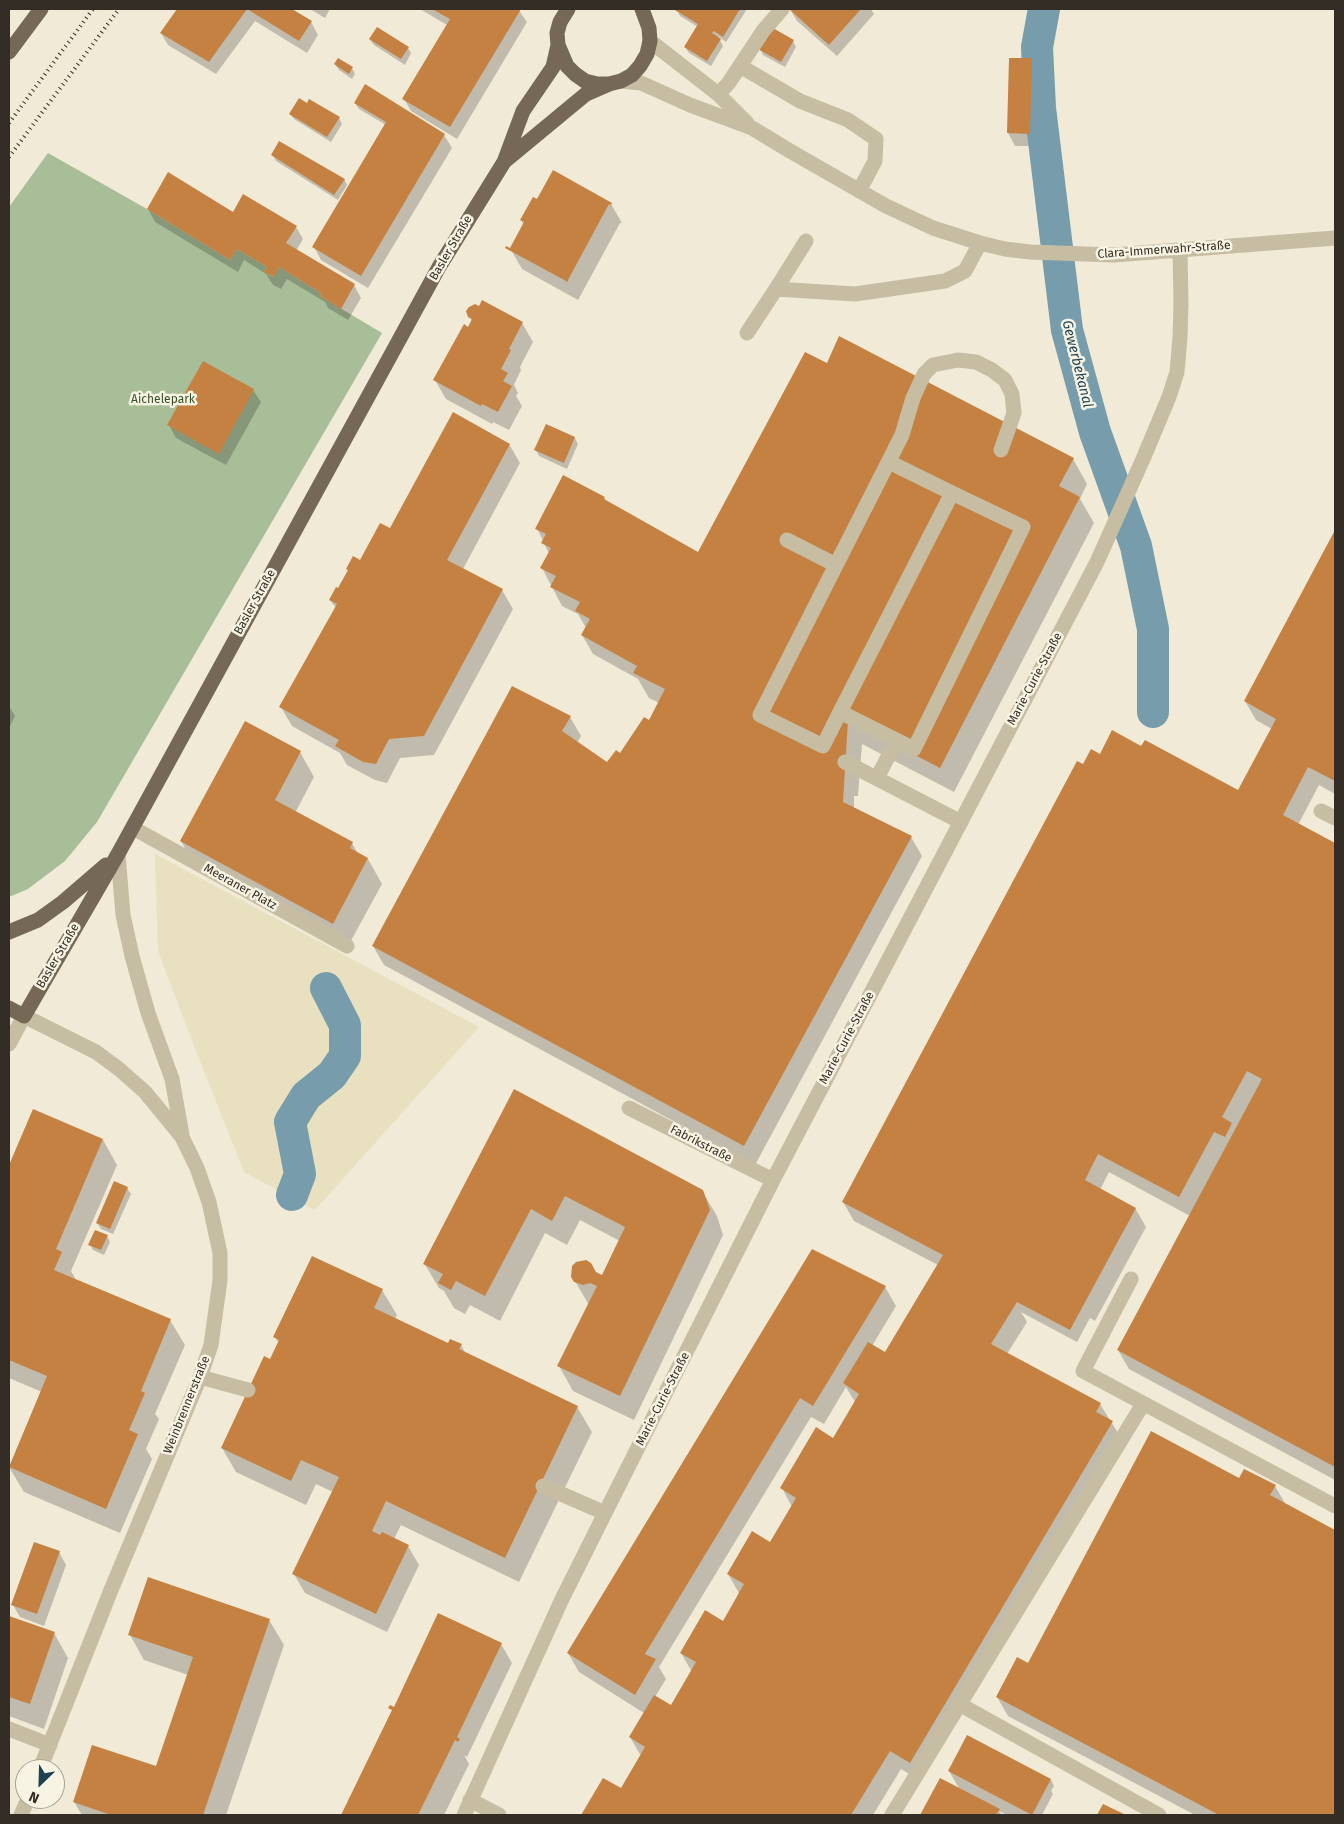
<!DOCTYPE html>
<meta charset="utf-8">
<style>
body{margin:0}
#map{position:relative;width:1344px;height:1824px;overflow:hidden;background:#f0ead7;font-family:"Fira Sans",sans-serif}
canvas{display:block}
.frame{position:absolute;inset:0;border:10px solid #332d25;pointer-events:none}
.north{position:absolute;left:15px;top:1759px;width:50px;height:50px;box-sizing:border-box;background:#f8f4e3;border:1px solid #a9a497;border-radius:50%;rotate:204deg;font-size:14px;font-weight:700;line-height:20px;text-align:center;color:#332d25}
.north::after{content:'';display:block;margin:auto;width:18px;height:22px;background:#1c4253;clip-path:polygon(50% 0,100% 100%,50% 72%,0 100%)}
</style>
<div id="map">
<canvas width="1344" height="1824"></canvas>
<div class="frame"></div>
<div class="north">N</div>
</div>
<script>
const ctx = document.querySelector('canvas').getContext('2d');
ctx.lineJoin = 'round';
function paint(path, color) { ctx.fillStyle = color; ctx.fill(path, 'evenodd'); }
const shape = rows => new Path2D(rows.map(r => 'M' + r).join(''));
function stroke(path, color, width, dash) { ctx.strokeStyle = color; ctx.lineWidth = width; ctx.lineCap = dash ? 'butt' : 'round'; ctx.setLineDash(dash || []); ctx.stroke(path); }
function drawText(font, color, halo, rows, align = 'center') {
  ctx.font = font + ' "Fira Sans",sans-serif'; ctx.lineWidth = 5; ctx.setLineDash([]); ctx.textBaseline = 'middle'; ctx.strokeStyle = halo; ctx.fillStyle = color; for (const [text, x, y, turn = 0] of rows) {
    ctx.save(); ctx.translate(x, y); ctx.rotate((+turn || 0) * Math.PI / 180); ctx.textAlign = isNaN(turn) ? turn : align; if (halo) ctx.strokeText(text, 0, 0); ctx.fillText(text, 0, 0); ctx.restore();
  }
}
paint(shape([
 [48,153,147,209,230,260,237,249,267,267,264,272,273,277,279,267,321,293,320,296,382,333,97,822,65,861,28,889,9,897,9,207]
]), '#a8be98');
paint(shape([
 [155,854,479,1027,315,1210,244,1172,193,1043,158,951]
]), '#e8e0be');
paint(shape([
 [179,9,289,9,311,22,318,35,307,53,255,21,216,74,168,45,161,33],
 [310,9,330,9,325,18],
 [420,9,518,9,527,22,457,139,411,111,404,99,447,25],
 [673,9,747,9,726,42,718,36,723,46,711,66,689,53,685,47,698,27,680,16,678,12],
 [790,9,871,9,874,14,837,56,797,21],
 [370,40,408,48,411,53,405,65,374,45],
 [793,41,796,47,785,67,763,55,760,49],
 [1010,59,1031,60,1039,72,1036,146,1015,146,1008,133],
 [335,64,352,68,355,74,352,79,339,70],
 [355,103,444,135,452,148,368,288,321,260,314,247,386,125,359,109],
 [290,114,339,118,342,124,331,142,294,119],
 [273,155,344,179,347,185,338,200,276,161],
 [537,201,611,204,622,223,620,223,578,300,522,269,511,250,524,225,521,220],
 [148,209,233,213,296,227,303,239,296,251,354,285,361,298,348,320,328,308,325,302,287,279,281,289,273,285,266,274,244,260,238,272,155,222],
 [469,317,522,323,533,342,520,367,521,370,514,385,518,393,516,396,522,406,509,430,493,422,492,424,446,399,435,380,468,328,472,321],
 [827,364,1073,459,1087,484,1080,499,1094,523,954,792,862,744,858,796,854,796,854,808,911,837,922,856,755,1165,384,965,373,946,570,717,581,736,577,743,608,764,621,754,649,721,659,703,649,698,638,679,593,654,582,635,586,628,578,614,562,606,542,568,549,554,537,528,604,498,607,502,699,553],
 [253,390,261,402,226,465,176,438,169,425],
 [547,426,575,438,578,444,567,469,539,456,536,450],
 [509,444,520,463,463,569,502,590,513,609,434,755,400,758,387,783,375,780,347,765,340,753,292,726,281,707,336,608,330,600,360,562,390,530],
 [1335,533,1335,794,1319,785,1298,825,1335,844,1335,1480,1129,1369,1118,1350,1190,1216,1109,1172,1100,1190,1135,1208,1146,1227,1095,1321,1090,1318,1077,1342,1021,1312,1027,1322,1007,1354,1100,1404,1123,1441,921,1781,901,1769,873,1815,582,1815,604,1780,621,1790,641,1756,630,1737,644,1713,579,1672,568,1653,885,1287,896,1306,872,1346,885,1353,938,1265,854,1221,843,1202,1084,766,1100,755,1142,747,1239,792,1272,729,1256,720,1245,701],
 [846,1387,855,1402,833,1439,782,1488,792,1507,770,1544,728,1574,739,1593,723,1623,681,1653,692,1672,672,1707,655,1697,666,1679,659,1667,811,1417,824,1424],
 [9,706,15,716,9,728],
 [300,752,314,777,295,813,352,843,358,854,368,859,382,884,347,948,195,866,181,841],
 [514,1091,702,1191,717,1216,723,1235,634,1420,573,1391,559,1366,589,1305,572,1276,595,1273,603,1276,620,1241,580,1220,567,1245,545,1233,500,1321,470,1305,465,1314,454,1308,444,1291,439,1288,424,1263],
 [34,1110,103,1140,117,1165,71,1271,75,1278,75,1280,170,1320,185,1345,155,1414,159,1419,146,1449,152,1459,120,1533,24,1492,9,1467,42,1392,9,1378,9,1168],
 [127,1188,131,1194,113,1234,101,1229,97,1223],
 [107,1236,110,1242,104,1255,93,1250,90,1244],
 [382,1290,397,1315,395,1319,449,1345,461,1345,466,1354,577,1407,592,1432,519,1582,401,1525,394,1539,408,1546,419,1565,387,1632,305,1593,294,1574,333,1492,316,1484,306,1505,236,1472,222,1448,279,1344,275,1337],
 [1240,1479,1275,1486,1286,1505,1335,1531,1335,1815,1195,1815,1008,1716,997,1697,1028,1665],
 [59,1552,66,1565,44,1626,20,1617,13,1605],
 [9,1618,54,1633,68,1658,44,1729,9,1716],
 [269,1620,284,1645,226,1815,82,1815,74,1802,157,1768,188,1675,144,1660,130,1635],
 [501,1644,512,1663,467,1757,464,1755,469,1764,444,1815,343,1815,393,1710],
 [949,1771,1051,1780,1054,1786,1051,1791,1053,1794,1042,1815,1007,1815,999,1811,1002,1815,921,1815,940,1779,960,1790]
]), '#0003');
stroke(shape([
 [1044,9,1037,47,1040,108,1067,330,1095,432,1136,546,1153,629,1153,712],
 [292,1195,300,1174,290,1122,306,1096,332,1075,345,1056,345,1025,326,988]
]), '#779dac', 32);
paint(shape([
 [177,9,292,9,312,21,299,41,247,9,209,62,160,33],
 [432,9,521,9,450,127,402,99,450,19],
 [676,9,740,9,723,37,714,31,712,33,721,39,707,61,684,47,698,24,675,10],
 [789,9,861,9,829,45],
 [377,27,409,47,401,59,369,39],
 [771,27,794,40,781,62,758,49],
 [338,58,353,67,349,74,334,64],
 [1009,58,1032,58,1030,134,1007,133],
 [365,84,445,134,361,276,312,247,386,122,354,103],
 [299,98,307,103,309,99,340,117,327,137,289,114],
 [279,141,345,179,334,195,271,155],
 [553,170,612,203,611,205,609,204,568,280,568,282,505,248,506,246,510,248,524,222,520,220,533,197,537,199],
 [168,172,233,212,243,194,297,226,286,243,355,284,341,309,320,296,321,293,279,267,274,277,264,272,267,267,237,249,230,260,147,209],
 [482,300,523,322,509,349,511,350,501,369,508,373,503,381,512,386,498,412,482,404,481,406,433,380,464,324,468,327,472,319,468,317,466,311,469,307,475,304,479,306],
 [839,336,1074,458,1059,486,1080,497,940,768,848,720,843,802,912,836,744,1146,372,946,512,686,571,716,562,731,607,762,616,750,620,753,644,717,649,720,665,689,633,673,637,666,581,635,590,619,575,611,580,602,550,587,556,576,540,568,551,548,541,543,546,534,535,529,563,475,605,497,604,499,698,552,805,352,827,363],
 [203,361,254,389,219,454,167,425],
 [453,412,510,444,447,560,503,589,424,736,389,739,376,764,363,762,335,746,339,740,279,707,337,604,329,600,336,587,338,588,348,570,346,569,353,556,360,560,380,523,390,528],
 [546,424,575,437,564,463,534,450],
 [1335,530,1335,781,1308,767,1283,815,1335,843,1335,1467,1117,1350,1262,1079,1247,1071,1222,1117,1232,1123,1225,1137,1214,1132,1179,1197,1098,1154,1085,1180,1136,1208,1070,1330,1017,1302,991,1344,1101,1403,1096,1412,1113,1421,910,1763,890,1751,851,1815,581,1815,603,1778,621,1788,645,1747,629,1737,654,1695,671,1705,696,1662,680,1653,705,1610,723,1621,744,1584,727,1574,752,1531,770,1542,796,1498,780,1488,816,1427,833,1438,859,1394,843,1383,868,1342,885,1352,943,1255,842,1202,1077,761,1083,764,1091,749,1100,754,1112,730,1141,746,1145,740,1238,790,1276,719,1244,701],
 [245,721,301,751,275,800,353,842,350,848,368,858,333,924,180,841],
 [514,1089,703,1190,710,1210,620,1396,557,1366,597,1286,590,1283,583,1285,574,1282,571,1277,572,1266,576,1262,586,1260,591,1263,596,1272,602,1275,625,1227,565,1196,552,1221,531,1209,485,1296,456,1281,451,1290,438,1283,443,1274,423,1264],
 [33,1109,103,1139,56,1249,62,1252,54,1270,171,1319,141,1391,145,1393,129,1430,138,1434,106,1509,9,1467,47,1376,9,1360,9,1165],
 [114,1181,128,1187,110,1229,96,1223],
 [95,1230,108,1235,101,1250,88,1245],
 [812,1249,886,1286,813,1406,800,1398,645,1654,656,1659,635,1695,567,1653],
 [312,1256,383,1289,374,1308,448,1343,450,1339,462,1344,459,1349,578,1406,505,1558,386,1501,372,1531,380,1535,382,1532,409,1545,376,1614,292,1574,339,1477,301,1460,291,1481,221,1448,264,1356,270,1359,279,1340,273,1337],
 [1151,1431,1239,1478,1244,1469,1276,1485,1270,1495,1335,1530,1335,1815,1219,1815,996,1697,1017,1657,1028,1663],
 [34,1542,60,1551,37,1614,11,1605],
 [148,1577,270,1619,203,1815,111,1815,73,1802,92,1745,156,1766,193,1657,128,1635],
 [438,1613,502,1643,457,1737,460,1739,458,1742,455,1740,418,1815,341,1815,392,1710,388,1708,390,1705,394,1707],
 [9,1616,55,1632,30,1704,9,1697],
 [967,1735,1051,1779,1032,1815,948,1771],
 [940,1778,1000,1809,996,1815,920,1815],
 [1103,1804,1126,1815,1097,1815]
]), '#c48141');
stroke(shape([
 [650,41,718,94,747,123],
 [740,66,800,101,848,120,876,139,875,161,859,191],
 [621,81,641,83,690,105,752,128,790,151,886,206,933,228,980,243,1005,249,1030,252,1114,255,1335,238],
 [718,94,728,84,763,31,782,9],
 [776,289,806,241],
 [747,333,776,289,855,294,945,281,965,271,980,243],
 [889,462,952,493],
 [787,540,836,565],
 [840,712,914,749,1023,527,952,493,840,712,823,746,760,715,902,435,913,398,924,374,933,365,958,360,976,362,992,370,1005,380,1012,394,1014,413,1001,450],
 [845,762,961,822],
 [877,778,890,753],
 [1321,811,1335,818],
 [133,828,347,946],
 [118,854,123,915,132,956,148,1013,172,1079,182,1135],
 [9,1044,24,1016,96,1052,119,1069,145,1092,182,1137,197,1168,209,1202,220,1253,220,1280,211,1345,200,1377,111,1590,40,1769],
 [629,1108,773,1180],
 [1131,1279,1083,1371,1335,1506],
 [200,1377,248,1390],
 [543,1486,605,1513],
 [959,1704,1159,1815],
 [9,1729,50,1745],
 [470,1800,499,1815],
 [21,1815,28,1799],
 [464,1815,562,1599,605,1513,773,1180,1097,562,1143,459,1169,397,1177,372,1180,337,1181,304,1180,250],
 [892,1815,1143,1404]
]), '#c7bda3', 15);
stroke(shape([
 [558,45,567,66,575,74,585,81,597,84,609,84],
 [9,52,41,9],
 [505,161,586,94,609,84,621,81,632,75,640,66,647,54,650,41,649,28,642,9],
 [9,932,38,920,63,902,106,865],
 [9,1008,24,1016,118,854,439,267,504,162,523,111,553,67,558,45,557,33,560,22,568,9]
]), '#756856', 15);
stroke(shape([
 [9,123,93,9],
 [9,157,119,9]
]), '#332d25', 4, [1, 4]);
drawText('12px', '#332d25', '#f8f4e3', [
 ["Basler Straße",451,248,-60],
 ["Clara-Immerwahr-Straße",1164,250,-4],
 ["Basler Straße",255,602,-61],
 ["Marie-Curie-Straße",1035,679,-62],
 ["Meeraner Platz",240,887,29],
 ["Basler Straße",58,956,-60],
 ["Marie-Curie-Straße",847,1038,-62],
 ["Fabrikstraße",701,1144,27],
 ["Marie-Curie-Straße",663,1399,-63],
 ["Weinbrennerstraße",187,1405,-68]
]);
drawText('12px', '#395029', '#f8f4e3', [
 ["Aichelepark",163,400]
]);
drawText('italic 14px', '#1c4253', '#f8f4e3', [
 ["Gewerbekanal",1077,364,76]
]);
</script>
